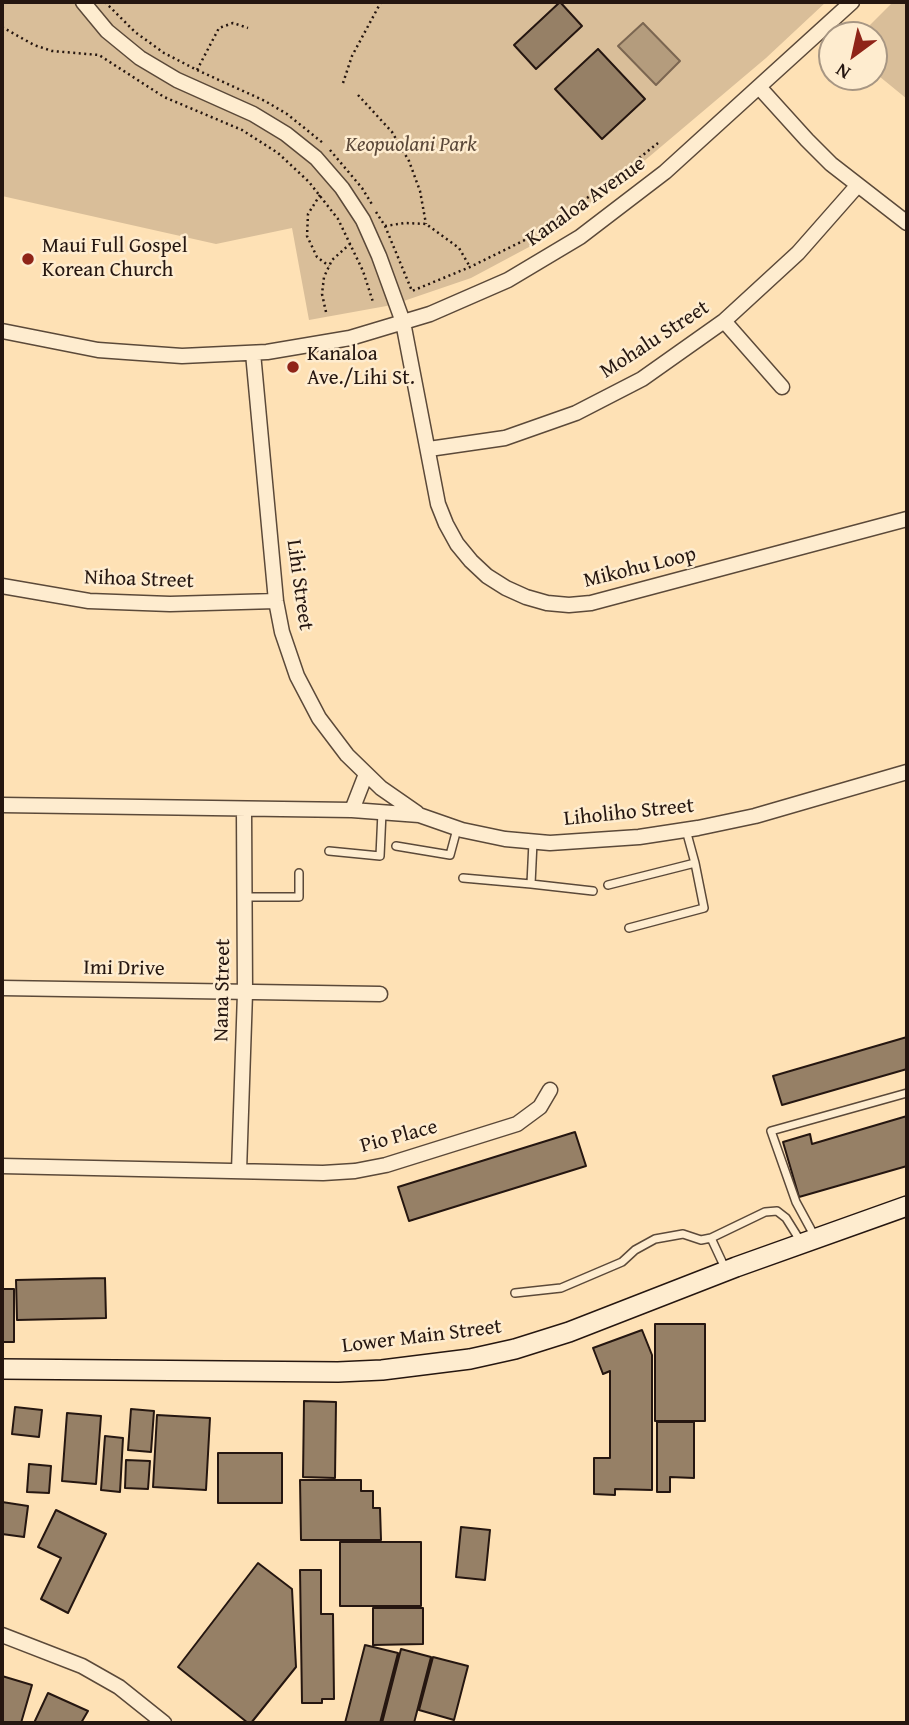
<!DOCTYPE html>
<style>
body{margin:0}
#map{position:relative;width:909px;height:1725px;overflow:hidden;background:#fee1b5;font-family:"Gentium Book Plus",serif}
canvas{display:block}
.frame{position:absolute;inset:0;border:4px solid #251610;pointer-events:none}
.north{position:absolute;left:818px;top:21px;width:70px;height:70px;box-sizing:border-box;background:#feeccf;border:2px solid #a79683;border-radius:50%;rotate:213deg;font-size:19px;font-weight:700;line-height:28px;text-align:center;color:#251610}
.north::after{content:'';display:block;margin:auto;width:24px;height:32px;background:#8f2418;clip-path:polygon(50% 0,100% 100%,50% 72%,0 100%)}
</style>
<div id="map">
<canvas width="909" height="1725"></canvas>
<div class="frame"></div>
<div class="north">N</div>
</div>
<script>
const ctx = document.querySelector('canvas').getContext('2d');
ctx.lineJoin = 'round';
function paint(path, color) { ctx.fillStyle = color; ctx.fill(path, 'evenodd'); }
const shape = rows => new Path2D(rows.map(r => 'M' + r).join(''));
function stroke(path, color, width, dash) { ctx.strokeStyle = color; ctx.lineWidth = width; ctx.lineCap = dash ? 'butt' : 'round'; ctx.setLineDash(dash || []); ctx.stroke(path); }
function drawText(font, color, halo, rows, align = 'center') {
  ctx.font = font + ' "Gentium Book Plus",serif'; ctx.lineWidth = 5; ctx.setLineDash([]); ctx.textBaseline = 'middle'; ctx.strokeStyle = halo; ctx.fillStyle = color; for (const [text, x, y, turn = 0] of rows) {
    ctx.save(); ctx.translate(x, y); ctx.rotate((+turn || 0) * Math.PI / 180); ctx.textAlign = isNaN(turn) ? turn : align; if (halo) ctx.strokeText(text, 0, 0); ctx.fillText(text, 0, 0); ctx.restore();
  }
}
paint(shape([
 [2,2,826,2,766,58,611,189,544,239,471,278,392,305,309,320,292,228,216,244,2,196],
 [893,2,907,2,907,99,874,72,874,35,860,35]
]), '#d9be99');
const water = shape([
 [643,23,680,61,656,85,618,46,643,23]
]);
paint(water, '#b49c7d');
stroke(water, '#7b6651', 2);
const building = shape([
 [560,2,582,26,536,69,514,45,560,2],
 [598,49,645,99,602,139,555,89,598,49],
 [907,1037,907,1069,782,1105,773,1076,907,1037],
 [907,1116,907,1166,799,1197,783,1142,810,1134,812,1144,907,1116],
 [575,1132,586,1166,409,1221,398,1187,575,1132],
 [105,1278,106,1318,17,1320,16,1280,105,1278],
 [2,1289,14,1289,14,1342,2,1342,2,1289],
 [655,1324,705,1324,705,1421,655,1421,655,1324],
 [642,1330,652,1355,652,1490,615,1489,615,1495,594,1494,594,1458,610,1458,610,1371,603,1374,593,1348,642,1330],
 [304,1401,336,1402,335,1478,303,1477,304,1401],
 [15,1407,42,1410,39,1437,12,1434,15,1407],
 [131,1409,154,1411,151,1452,128,1450,131,1409],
 [67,1413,101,1416,96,1484,62,1481,67,1413],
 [157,1415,210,1418,206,1490,153,1487,157,1415],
 [657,1422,694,1422,694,1478,670,1477,670,1492,657,1492,657,1422],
 [105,1436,123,1438,120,1492,101,1490,105,1436],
 [218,1453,282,1453,282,1503,218,1503,218,1453],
 [126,1460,150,1461,148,1489,125,1488,126,1460],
 [29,1464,51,1466,49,1493,27,1492,29,1464],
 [300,1480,361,1480,361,1491,373,1491,373,1508,380,1508,381,1540,301,1540,300,1480],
 [2,1502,28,1506,24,1537,2,1534,2,1502],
 [56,1510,106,1534,68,1613,41,1599,61,1558,38,1547,56,1510],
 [461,1527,490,1530,485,1580,456,1577,461,1527],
 [340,1542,421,1542,421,1606,340,1606,340,1542],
 [258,1563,292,1589,296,1667,251,1723,248,1723,178,1667,258,1563],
 [300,1570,321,1570,321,1614,333,1614,334,1699,322,1699,322,1703,302,1703,300,1570],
 [373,1608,423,1608,423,1644,373,1645,373,1608],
 [365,1645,398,1653,380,1723,345,1723,365,1645],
 [401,1649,431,1657,414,1723,382,1723,401,1649],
 [433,1657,468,1666,454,1720,419,1710,433,1657],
 [2,1676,32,1685,21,1723,2,1723,2,1676],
 [48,1693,88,1711,81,1723,34,1723,48,1693]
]);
paint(building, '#968066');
stroke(building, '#251610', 2);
const lane = shape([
 [396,846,450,855,457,829],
 [329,851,380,856,382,812],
 [463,878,531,884,533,842],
 [531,884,593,891],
 [608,885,695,863,686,830],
 [244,897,299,897,299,873],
 [629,928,704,908,695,863],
 [815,1237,796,1202,771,1131,907,1093],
 [725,1268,711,1238,765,1212,777,1211,786,1218,801,1242],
 [515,1293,561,1288,622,1262,635,1250,655,1239,683,1234,701,1240,711,1238]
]);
const street = shape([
 [83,2,107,31,140,58,177,80,253,114,286,134,316,158,342,188,363,220,379,256,403,322,438,504,446,524,457,544,471,561,487,576,506,588,526,597,547,603,569,605,591,603,907,519],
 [759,87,807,140,831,164,907,223],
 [724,321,782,387],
 [2,331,98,350,182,356,267,352,350,338,430,314,508,280,580,237,665,172,852,2],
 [253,353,276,601,282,632,297,676,319,718,347,755,381,788,417,813],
 [429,449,505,438,576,413,642,379,724,321,798,253,857,186],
 [2,586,89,601,170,604,276,601],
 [2,805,352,810,419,815,462,830,505,839,550,843,639,837,698,828,755,816,907,772],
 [352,810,366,774],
 [2,988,380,994],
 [2,1166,323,1173,355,1171,386,1165,517,1124,540,1107,550,1090],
 [239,1171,245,993,244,810],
 [2,1635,82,1666,119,1687,164,1723]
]);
const secondary = shape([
 [2,1369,338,1372,382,1370,470,1359,515,1349,569,1332,736,1267,907,1206]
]);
stroke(lane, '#5b4939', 10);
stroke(street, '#5b4939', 17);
stroke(secondary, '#251610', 22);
stroke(shape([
 [105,2,135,32,164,53,197,70,265,101,287,114,323,143],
 [2,27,34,45,52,51,99,55,164,97,242,130,278,153,309,182,338,219,363,271,373,302],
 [197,70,219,28,233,23,248,28],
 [343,83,352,56,381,2],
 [358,95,392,132,409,161,420,191,426,224],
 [330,150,362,188,373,206],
 [320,195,308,214,307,236,317,257,329,266],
 [376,212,385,226,412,291,470,267,531,237,600,189,658,143],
 [385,226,405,223,426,224,459,248,470,267],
 [326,312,322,294,324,277,332,260,351,243]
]), '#251610', 2.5, [2, 3.5]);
stroke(lane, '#feeccf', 7);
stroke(street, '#feeccf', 14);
stroke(secondary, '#feeccf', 19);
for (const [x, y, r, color] of [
 [28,259,7,"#8f2418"],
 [293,367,7,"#8f2418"]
]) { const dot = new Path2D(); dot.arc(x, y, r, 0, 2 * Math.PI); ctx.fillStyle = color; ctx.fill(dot); stroke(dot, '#feeccf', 2.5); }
drawText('italic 21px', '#5b4839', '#feeccf', [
 ["Keopuolani Park",411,146]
]);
drawText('21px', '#251610', '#feeccf', [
 ["Kanaloa Avenue",586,202,-35],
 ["Mohalu Street",655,340,-33],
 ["Mikohu Loop",640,568,-14],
 ["Nihoa Street",139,580,2],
 ["Lihi Street",299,585,82],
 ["Liholiho Street",629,813,-6],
 ["Imi Drive",124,969,1],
 ["Nana Street",223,990,-89],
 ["Pio Place",399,1137,-15],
 ["Lower Main Street",422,1337,-7]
]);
drawText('21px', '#251610', '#feeccf', [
 ["Maui Full Gospel",42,247],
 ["Korean Church",42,271],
 ["Kanaloa",307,355],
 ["Ave./Lihi St.",307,379]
], 'left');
</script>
